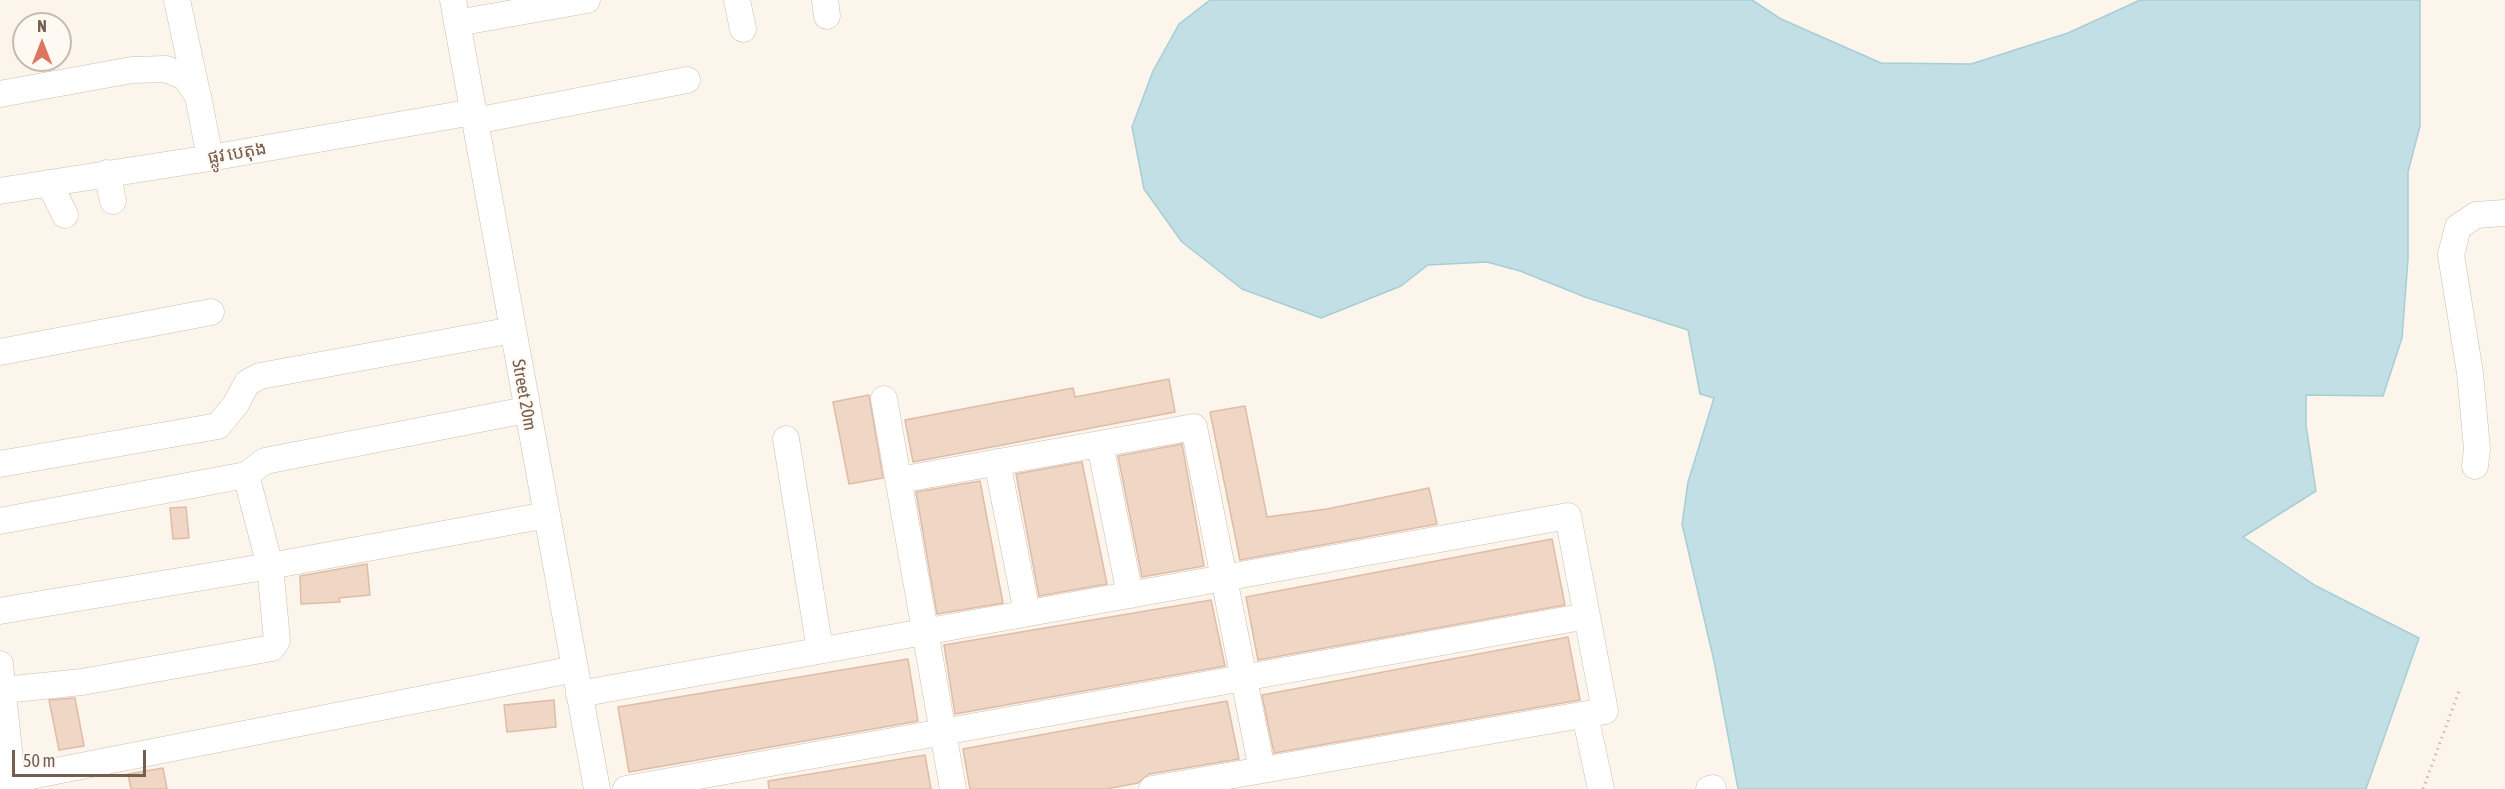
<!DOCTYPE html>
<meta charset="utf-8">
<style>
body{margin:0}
#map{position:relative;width:2505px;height:789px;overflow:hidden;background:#fbf5ec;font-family:"Asap Condensed",sans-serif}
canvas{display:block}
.north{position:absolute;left:12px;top:12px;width:60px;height:60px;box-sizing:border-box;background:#fef9f2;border:2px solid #c7bbb1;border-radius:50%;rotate:0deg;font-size:16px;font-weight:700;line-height:24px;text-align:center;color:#755d50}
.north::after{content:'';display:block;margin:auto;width:21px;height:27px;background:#db775c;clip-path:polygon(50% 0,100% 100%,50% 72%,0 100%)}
.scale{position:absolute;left:12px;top:750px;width:134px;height:27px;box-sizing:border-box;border:3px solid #755d50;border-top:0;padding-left:8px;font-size:18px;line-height:21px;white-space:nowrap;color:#755d50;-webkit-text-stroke:4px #fef9f2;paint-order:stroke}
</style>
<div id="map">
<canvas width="2505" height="789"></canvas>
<div class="north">N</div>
<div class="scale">50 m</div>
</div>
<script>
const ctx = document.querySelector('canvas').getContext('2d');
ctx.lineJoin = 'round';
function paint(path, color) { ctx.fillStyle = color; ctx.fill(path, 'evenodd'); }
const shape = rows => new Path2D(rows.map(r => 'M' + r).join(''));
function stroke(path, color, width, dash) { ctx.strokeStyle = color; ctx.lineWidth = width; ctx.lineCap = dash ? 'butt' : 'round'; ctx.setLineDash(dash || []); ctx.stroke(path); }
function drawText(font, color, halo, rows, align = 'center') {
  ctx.font = font + ' "Asap Condensed","Noto Sans Khmer",sans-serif'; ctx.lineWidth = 4.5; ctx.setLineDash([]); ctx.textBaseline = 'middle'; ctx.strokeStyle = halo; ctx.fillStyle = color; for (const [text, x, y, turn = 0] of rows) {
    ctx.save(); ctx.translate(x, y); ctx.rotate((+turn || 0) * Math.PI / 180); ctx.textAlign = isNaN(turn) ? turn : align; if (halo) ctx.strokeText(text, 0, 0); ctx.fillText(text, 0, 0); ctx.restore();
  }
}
const water = shape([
 [1210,0,1752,0,1781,19,1881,63,1971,64,2068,33,2140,0,2420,0,2420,126,2408,172,2408,259,2402,338,2383,396,2306,395,2306,425,2316,491,2243,537,2316,586,2419,638,2366,789,1738,789,1714,661,1682,524,1688,482,1714,398,1700,394,1688,330,1585,297,1520,271,1487,262,1428,265,1401,286,1321,318,1242,289,1182,242,1144,189,1132,127,1153,71,1179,24,1210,0]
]);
paint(water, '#c1dfe4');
stroke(water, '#a8ced5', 1.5);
const building = shape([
 [1169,379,1175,412,913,462,905,420,1073,388,1075,397,1169,379],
 [869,395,883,478,849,484,833,402,869,395],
 [1245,406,1267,517,1327,509,1429,488,1437,524,1240,560,1210,412,1245,406],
 [1182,444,1204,566,1142,577,1118,456,1182,444],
 [1082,462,1107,584,1039,596,1016,474,1082,462],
 [980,481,1003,603,937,614,916,492,980,481],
 [186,507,189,538,173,539,170,508,186,507],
 [1552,539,1565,605,1258,660,1246,597,1552,539],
 [367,564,370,595,339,598,340,602,301,604,300,576,367,564],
 [1211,600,1225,666,955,714,944,645,1211,600],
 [1568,637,1580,700,1274,753,1262,695,1568,637],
 [908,659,918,721,629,772,618,707,908,659],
 [75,698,84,746,59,750,49,700,75,698],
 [554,700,556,727,507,732,504,705,554,700],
 [1227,701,1239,759,1149,774,1138,783,1106,789,970,789,963,749,1227,701],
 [925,755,931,789,769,789,768,781,925,755],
 [163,768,167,789,131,789,128,774,163,768]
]);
paint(building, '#efd6c5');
stroke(building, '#e0bca7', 1.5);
const minor = shape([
 [177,0,197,93],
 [453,0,597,789],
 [737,0,743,29],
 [825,0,827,16],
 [457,23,587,0],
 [0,94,132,70,166,69,185,77,198,96,210,158],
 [475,121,687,80],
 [107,173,113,201],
 [49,183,65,215],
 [0,191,210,158,473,112],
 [0,352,211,312],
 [884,399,953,789],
 [786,439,820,650],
 [1100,444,1130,595],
 [997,462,1027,613],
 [0,464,218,426,236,404,247,383,260,376,513,330],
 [2475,466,2477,449,2470,373,2451,255,2458,227,2476,215,2505,213],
 [246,475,270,566,547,515],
 [899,480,1194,427,1262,770],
 [0,521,246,475,265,461,526,410],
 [0,611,270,566,277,641,272,648,82,682,4,690],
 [0,664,12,780],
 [579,694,1568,516,1587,616,626,789],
 [1585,715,1601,789],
 [0,782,575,669],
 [1152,789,1605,711,1587,616],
 [1709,789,1713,788]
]);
stroke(minor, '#cdbeb2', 27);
stroke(shape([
 [2423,789,2459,691]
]), '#d4b9a8', 3, [1.5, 4.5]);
stroke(minor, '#fff', 26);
drawText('18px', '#755d50', '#fef9f2', [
 ["ផ្លូវ បេតុង",237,153,-10],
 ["Street 20m",524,395,80]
]);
</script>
